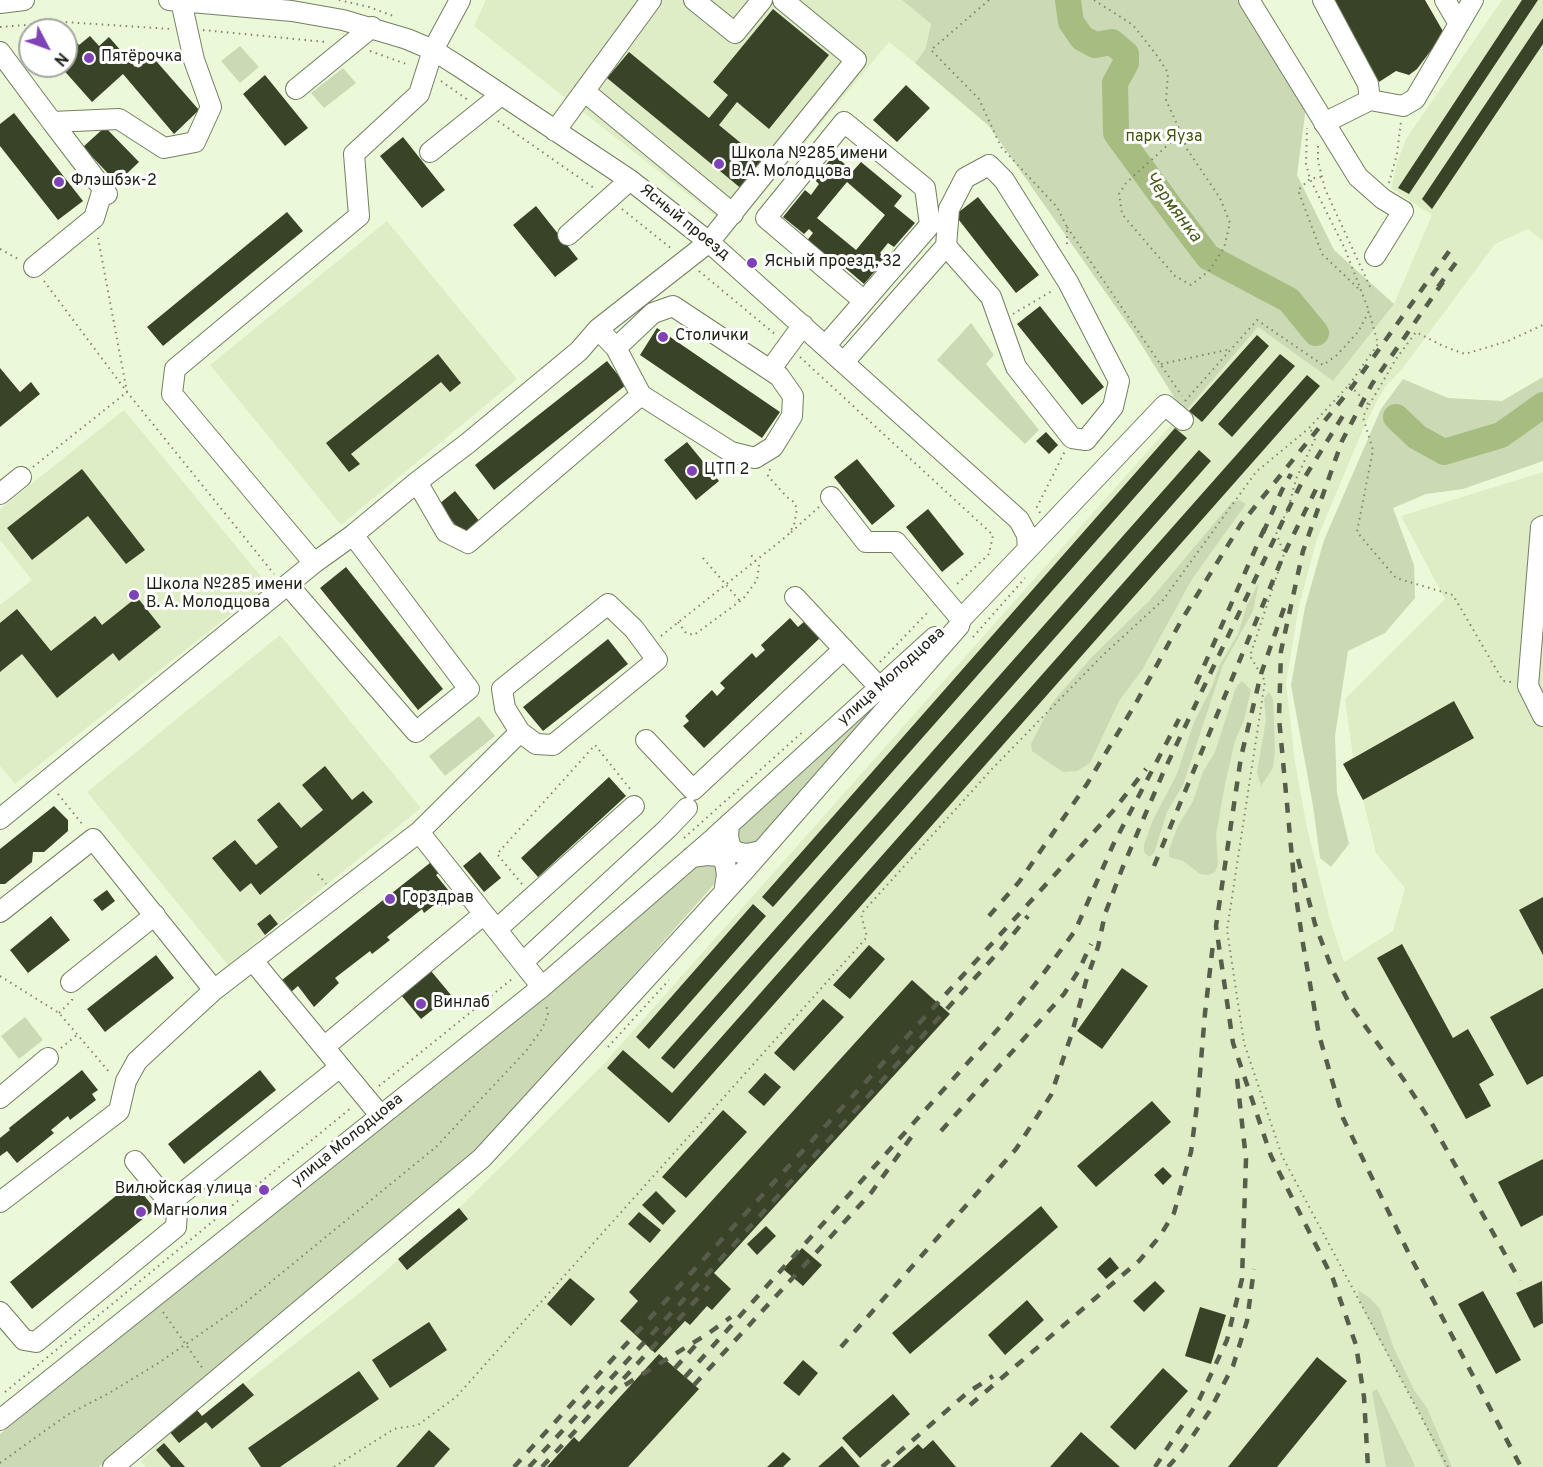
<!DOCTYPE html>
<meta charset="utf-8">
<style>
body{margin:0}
#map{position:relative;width:1543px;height:1467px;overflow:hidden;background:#ecf9d9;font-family:Overpass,sans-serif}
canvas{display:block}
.north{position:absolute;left:18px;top:18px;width:60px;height:60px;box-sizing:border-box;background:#fff;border:2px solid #a4a6a1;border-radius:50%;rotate:131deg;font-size:16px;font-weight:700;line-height:24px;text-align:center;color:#1c2014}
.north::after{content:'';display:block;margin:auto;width:21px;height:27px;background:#8042b7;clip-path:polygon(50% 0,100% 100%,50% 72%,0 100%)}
</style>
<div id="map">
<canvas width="1543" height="1467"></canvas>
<div class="north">N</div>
</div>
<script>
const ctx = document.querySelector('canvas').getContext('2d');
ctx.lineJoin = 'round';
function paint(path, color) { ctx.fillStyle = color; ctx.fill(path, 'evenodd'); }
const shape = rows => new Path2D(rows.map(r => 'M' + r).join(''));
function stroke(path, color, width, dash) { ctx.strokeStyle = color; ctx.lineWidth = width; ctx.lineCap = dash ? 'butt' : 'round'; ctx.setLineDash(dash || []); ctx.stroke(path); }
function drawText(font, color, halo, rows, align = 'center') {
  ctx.font = font + ' Overpass,sans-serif'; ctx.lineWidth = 6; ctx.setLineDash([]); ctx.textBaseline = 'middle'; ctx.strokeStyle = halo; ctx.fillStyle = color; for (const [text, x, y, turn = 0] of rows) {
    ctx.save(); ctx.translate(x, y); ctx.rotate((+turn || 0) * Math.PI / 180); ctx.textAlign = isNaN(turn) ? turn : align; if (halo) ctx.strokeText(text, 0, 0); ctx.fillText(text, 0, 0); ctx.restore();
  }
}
paint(shape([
 [486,0,902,0,931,24,925,50,915,63,889,42,733,230,474,26],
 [1502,0,1543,0,1543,241,1528,229,1495,244,1402,369,1386,386,1379,397,1364,427,1317,539,1299,606,1286,683,1295,762,1307,828,1330,919,1344,962,1393,931,1405,888,1376,853,1363,800,1343,764,1353,757,1345,699,1445,599,1401,516,1543,472,1543,1467,146,1467,141,1462,169,1431,196,1409,203,1416,362,1291,459,1208,601,1067,1258,327,1333,381,1394,304,1432,215,1391,188,1397,163,1406,139],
 [387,221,517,379,341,525,210,365],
 [124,410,268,585,15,784,0,766,0,605,32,580,0,540,0,509],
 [280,635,421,808,228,965,87,792]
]), '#deedc6');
paint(shape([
 [902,0,1241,0,1306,107,1297,175,1334,250,1394,304,1333,381,1258,327,1184,413,1134,333,989,126,915,63,925,50,931,24],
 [240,46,259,67,240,83,221,61],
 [343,68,356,83,324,108,311,93],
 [971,323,994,355,986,364,1039,430,1025,444,937,360],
 [1543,377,1543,461,1463,489,1426,494,1393,508,1414,565,1415,598,1385,633,1348,651,1335,736,1337,793,1349,844,1331,867,1320,858,1313,806,1291,685,1305,607,1324,540,1381,409,1403,379,1448,398,1502,401],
 [1239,500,1246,504,1192,579,1142,670,1119,701,1090,763,1077,771,1063,772,1032,751,1031,744,1052,703,1091,658,1150,600,1232,502],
 [1259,582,1253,611,1223,665,1183,785,1167,812,1154,853,1149,857,1144,852,1144,845,1152,822,1177,774,1194,722,1212,687,1219,666,1238,634,1247,605],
 [911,671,754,847,749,849,735,840,736,827],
 [1242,681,1251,690,1244,720,1235,741,1225,784,1216,835,1218,865,1215,872,1208,875,1200,874,1183,861,1169,857,1169,850,1177,828,1193,801,1203,772,1215,752,1236,687],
 [1269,692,1273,699,1275,751,1273,768,1261,786,1257,772,1266,720,1264,698],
 [479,716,495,736,445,776,429,756],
 [694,861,717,865,717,881,475,1154,99,1467,0,1467,0,1434,553,988],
 [25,1017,43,1040,19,1059,1,1036],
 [1358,1290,1370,1298,1380,1309,1393,1346,1414,1390,1427,1408,1452,1467,1445,1467,1421,1416,1365,1313,1359,1299],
 [1377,1389,1412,1459,1415,1467,1386,1467,1372,1392]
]), '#cbdab5');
stroke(shape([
 [1068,0,1071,22,1082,38,1095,45,1112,42,1126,54,1126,63,1115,83,1116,133,1165,200,1208,257,1289,300,1316,333],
 [1396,417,1417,437,1444,452,1501,435,1543,405]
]), '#a6bc80', 26);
paint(shape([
 [1334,0,1425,0,1444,33,1417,69,1409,75,1396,71,1379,82],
 [1522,0,1538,0,1409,194,1398,188],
 [773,9,829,55,769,129,737,102,719,125,765,163,743,190,607,78,629,52,709,118,728,95,713,82],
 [1543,18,1543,44,1432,209,1422,199],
 [71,36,79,45,90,36,99,46,109,37,135,67,150,54,199,110,174,134,123,74,92,102,60,66,66,66,66,40],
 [265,75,308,128,285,146,243,94],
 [906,85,930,108,897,142,873,120],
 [14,113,83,201,58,220,0,146,0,124],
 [105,127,139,162,117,183,83,147],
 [403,137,445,190,422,208,380,156],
 [834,155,853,171,861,162,902,196,894,206,915,223,894,247,888,243,880,253,886,258,864,284,843,266,847,260,844,257,835,268,805,243,813,233,809,229,804,234,783,217,805,190,811,195,819,184,814,179],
 [847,182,885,215,856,250,817,218],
 [978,197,1039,275,1016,293,955,215],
 [536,206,578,259,555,277,513,225],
 [287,212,303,231,163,346,147,327],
 [1040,306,1104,387,1082,405,1017,324],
 [657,328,780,412,762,438,640,355],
 [1257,335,1269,346,1202,422,1189,411],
 [438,354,461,383,450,392,441,382,351,454,360,464,349,472,326,443],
 [1280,354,1295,366,1232,437,1218,424],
 [607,361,626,385,494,490,475,465],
 [0,368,20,392,31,382,40,394,0,427],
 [1307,375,1320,386,669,1123,607,1068,623,1050,672,1093],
 [1175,428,1187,438,773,907,762,897],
 [1046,432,1058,445,1049,454,1036,441],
 [687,442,719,481,696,500,664,460],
 [1199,450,1211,461,674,1069,661,1058],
 [857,459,895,506,872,525,834,477],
 [82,469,145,550,126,564,88,516,32,560,7,528],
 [455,491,480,522,464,536,439,504],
 [928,509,964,554,942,572,906,527],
 [346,567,443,689,418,710,320,588],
 [137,597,161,627,119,661,113,653,57,698,22,654,0,672,0,623,17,609,51,651,95,616,102,625],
 [790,618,798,627,806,620,821,637,704,748,683,726,689,721,685,716,712,690,717,696,725,688,720,683,752,653,756,658,765,650,761,645],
 [608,639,628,664,543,731,523,707],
 [1454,701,1474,738,1363,800,1343,764],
 [325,766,352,800,363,791,373,802,260,895,251,883,240,892,212,858,235,840,256,865,278,847,257,820,279,802,301,828,323,810,302,785],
 [609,777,626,796,538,877,521,858],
 [54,806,68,820,68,831,44,852,33,852,32,862,5,884,0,884,0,849],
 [480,852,501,878,484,892,463,866],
 [435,859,444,869,436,875,453,896,441,906,438,902,424,913,422,909,387,937,390,940,372,954,370,951,335,978,339,983,314,1007,298,986,291,992,282,980],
 [107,890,115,901,102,911,93,900],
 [1543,897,1543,955,1519,910],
 [753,904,766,916,649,1049,636,1037],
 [270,914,278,924,265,935,257,924],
 [51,916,70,940,28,973,10,950],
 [1402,944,1453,1038,1468,1029,1494,1075,1479,1084,1491,1106,1466,1119,1377,958],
 [869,945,885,959,850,999,833,985],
 [156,955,174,978,105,1032,87,1009],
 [1122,968,1148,986,1102,1049,1077,1031],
 [431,971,451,995,421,1019,401,995],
 [912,980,950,1014,714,1273,731,1289,712,1310,707,1306,690,1325,685,1321,655,1353,620,1321,638,1301,629,1292],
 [1543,988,1543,1076,1527,1085,1490,1017],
 [823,999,844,1017,794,1071,774,1053],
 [82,1070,98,1090,92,1094,96,1100,70,1120,68,1116,51,1130,54,1133,17,1163,7,1151,0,1156,0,1138,10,1130,9,1128],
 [260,1070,276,1090,184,1164,168,1144],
 [765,1073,781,1087,764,1106,748,1092],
 [1152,1101,1171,1122,1096,1187,1077,1166],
 [723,1110,747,1132,686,1198,662,1177],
 [1543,1159,1543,1215,1521,1227,1498,1182],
 [1163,1167,1172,1176,1163,1185,1154,1175],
 [133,1182,155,1209,32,1309,10,1282],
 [656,1191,676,1211,663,1225,642,1205],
 [1041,1206,1058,1227,910,1354,892,1333],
 [459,1208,468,1219,407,1270,398,1259],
 [639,1212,661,1230,650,1243,628,1224],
 [766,1226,776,1236,757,1255,747,1244],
 [802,1248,822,1265,803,1286,783,1269],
 [1110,1257,1119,1268,1106,1279,1097,1269],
 [570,1278,595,1299,571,1326,547,1304],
 [1155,1281,1165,1291,1144,1312,1133,1301],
 [1542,1281,1543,1323,1534,1328,1516,1293],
 [1483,1291,1521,1360,1496,1374,1458,1304],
 [1027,1300,1044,1320,1005,1355,988,1335],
 [1200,1307,1226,1315,1211,1364,1185,1356],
 [429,1322,447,1350,390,1388,372,1360],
 [659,1354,699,1389,628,1467,547,1467,574,1437,579,1442],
 [1317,1357,1347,1381,1277,1467,1228,1467],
 [803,1360,818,1373,799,1396,783,1383],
 [1163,1368,1188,1391,1135,1450,1110,1427],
 [359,1371,379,1399,280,1467,261,1467,248,1448],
 [243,1383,254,1395,212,1429,206,1422,179,1443,169,1431,196,1409,202,1416],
 [893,1394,910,1414,860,1458,842,1438],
 [429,1430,450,1449,434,1467,396,1467],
 [1081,1432,1120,1467,1050,1467],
 [933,1440,956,1467,892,1467,918,1444,923,1449],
 [164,1443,185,1467,171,1467,156,1450],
 [842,1446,860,1467,818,1467],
 [783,1452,791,1459,783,1467,767,1467]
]), '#394328');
const minor = shape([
 [694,0,735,33,762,0],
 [1249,0,1358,177,1383,199,1403,211,1375,256],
 [1323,0,1368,84,1370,100],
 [1445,0,1459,24],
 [0,3,24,0],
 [0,52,52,122,119,119,164,148,195,142,211,107,194,60,181,1],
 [296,89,372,27],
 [584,91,733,214],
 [52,122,107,194],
 [1324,123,1370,100,1403,106,1415,99,1473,0],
 [555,131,651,0],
 [430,152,501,95],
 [568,235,630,180],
 [34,267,94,218,103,189],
 [826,345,847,321,930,225,925,188,844,122,766,218,864,301],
 [616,348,641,395],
 [844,362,946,246,949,209,965,178,989,165,1004,180,1068,282,1119,381,1113,407,1086,440,1072,438,1016,367,991,297,946,246],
 [770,370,803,325],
 [417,482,446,532,468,543,641,395,731,452,755,458,773,447,792,416,793,396,779,376,673,306,653,313,616,348,598,329],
 [0,494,21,477],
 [831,497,866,542,896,542,961,619],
 [1543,526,1541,527,1528,686,1543,716],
 [1028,549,1165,405,1183,420],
 [314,563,172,394,175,369,359,216,354,154,419,94,433,50,460,0],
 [288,585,416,732,469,689,353,535],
 [795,597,880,688],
 [646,740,693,790,844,649],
 [0,819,314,563,353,535,417,482,468,443,579,351,598,329,709,242,856,60,783,0],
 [729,824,728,836,730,846,736,852,747,854,761,851],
 [419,832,520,732,536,744,553,745,657,660,634,629,608,604,502,689,505,708,520,732],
 [692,857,707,855,719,856,725,862,727,875,724,893],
 [0,912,93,839,214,990],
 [497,929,634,806],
 [253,961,380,1115],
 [523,962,667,829,687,808],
 [71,982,155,915],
 [324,1047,484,914],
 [0,1098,48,1058],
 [0,1202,119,1111,126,1081,137,1061,214,990,419,832,542,987],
 [170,1203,340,1067],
 [0,1312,24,1340,36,1342,176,1227,177,1212,135,1161],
 [0,1420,542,987,714,838,935,637],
 [113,1467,482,1158,743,872,959,626,961,619,1028,549,1027,535,1019,520,709,242,630,180,463,69,433,50,407,39,343,20,292,11,169,0]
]);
stroke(minor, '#747f62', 22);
stroke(shape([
 [339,0,369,7,396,17],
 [989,0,931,50,979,99,1001,147,1057,207,1067,227,1067,246],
 [1094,0,1133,25,1158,57,1168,73,1166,100,1181,133,1187,149,1220,198,1230,223,1224,248,1209,271,1191,285,1175,276,1122,214,1119,194,1126,183,1181,133],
 [0,27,64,22,171,29],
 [203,30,326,42],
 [370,51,409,65],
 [441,81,468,100],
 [498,121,594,188],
 [1318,146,1318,161,1325,189,1372,291],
 [1321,177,1310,179,1298,190,1322,254,1359,289],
 [1389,183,1397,154,1401,121],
 [622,209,672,249],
 [1067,227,1182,396],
 [0,249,20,260],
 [699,271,776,335],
 [44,281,127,392,274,574],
 [1013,314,1052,291],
 [800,357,993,535,989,554,956,585],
 [1161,364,1231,349],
 [1349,385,1378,344,1369,311],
 [1185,401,1257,320,1323,365,1337,355,1358,332,1369,311,1345,249,1310,179,1306,164,1307,128],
 [1369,405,1396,359,1416,332,1443,346,1465,354,1508,341,1543,325],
 [33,467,127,392,98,238],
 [770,469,768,476,787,497,794,502,797,509,794,525,788,535,819,507],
 [1040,513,1037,507,1065,451],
 [703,558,740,601],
 [678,622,686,633,694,635,743,599,757,580,759,566,749,552],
 [661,636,788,535],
 [973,637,1025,578],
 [880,662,930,610],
 [58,794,83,825],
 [684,838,805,730],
 [318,874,326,884],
 [522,884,497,854,595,745,631,790],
 [0,976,59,1013,110,1073],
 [59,1013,72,1000,72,997],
 [608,1047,669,980],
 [61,1048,77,1035],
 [379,1086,512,979],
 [163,1312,203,1369],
 [5,1392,351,1108],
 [0,1463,67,1415,111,1392,160,1362,245,1303,436,1147,526,1051,542,1029,548,1015,546,1004],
 [334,1467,394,1429,418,1425,456,1397,867,937,861,914,992,769,1103,655,1163,600,1256,472,1308,429],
 [1448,1467,1282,1156,1244,1043,1227,930,1265,681,1250,656,1284,554,1276,532,1288,510,1296,479,1315,439,1316,433,1308,429,1349,385,1369,405,1363,417,1373,450,1357,532,1396,578,1453,595,1503,681,1511,682]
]), '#7d8570', 2, [1.5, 4.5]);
stroke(minor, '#fff', 20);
stroke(shape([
 [1443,282,1372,384,1342,441,1303,551,1281,651,1279,718,1295,890,1303,944,1319,1035,1343,1118,1409,1254,1521,1467],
 [1438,287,1460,257],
 [1263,533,1282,490,1291,474],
 [1284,608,1261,674,1241,757,1216,926,1233,1043,1271,1156,1333,1279,1356,1345,1364,1397,1368,1467],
 [1196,684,1265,527],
 [1298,859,1315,924,1332,969,1350,1005,1404,1080,1431,1122,1520,1281],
 [1154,866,1284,554,1320,481],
 [989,916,1019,882,1087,784,1136,703,1181,621,1241,524,1352,387,1450,250],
 [941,1131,1064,994,1079,970,1091,944],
 [841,1347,1016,1149,1051,1095,1072,1033,1086,981,1098,947,1105,914,1122,869,1163,773,1288,510,1303,480,1344,414],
 [675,1368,696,1345],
 [685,1377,1008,1018,1040,978,1075,931,1113,845,1179,719],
 [625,1385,709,1333,731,1317],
 [694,1385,871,1193,917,1129],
 [970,1405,1139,1261,1160,1236,1174,1213,1191,1152,1198,1097,1205,1013,1213,944],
 [514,1467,1113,811,1146,769],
 [529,1467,711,1270,1002,948,1028,916],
 [542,1467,709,1286],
 [882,1467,967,1393,993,1376],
 [1155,1467,1199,1400,1227,1340,1242,1279,1246,1159,1236,1069],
 [1168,1467,1183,1450,1209,1412,1233,1366,1247,1321,1254,1269]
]), '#575d4b', 4.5, [10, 10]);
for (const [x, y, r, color] of [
 [89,58,6,"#8042b7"],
 [719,164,6,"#8042b7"],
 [59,182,6,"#8042b7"],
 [752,263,6,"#8042b7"],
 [663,337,6,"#8042b7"],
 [692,471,6,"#8042b7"],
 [134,595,6,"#8042b7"],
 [390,899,6,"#8042b7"],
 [421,1004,6,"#8042b7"],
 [264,1190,6,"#8042b7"],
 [141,1212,6,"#8042b7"]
]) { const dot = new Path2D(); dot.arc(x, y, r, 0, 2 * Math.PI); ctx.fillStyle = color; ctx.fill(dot); stroke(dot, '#fff', 2); }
drawText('16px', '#1c2014', '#fff', [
 ["Пятёрочка",101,58],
 ["Школа №285 имени",731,155],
 ["В.А. Молодцова",731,173],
 ["Флэшбэк-2",71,182],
 ["Ясный проезд, 32",764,263],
 ["Столички",675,337],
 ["ЦТП 2",704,471],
 ["Школа №285 имени",146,586],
 ["В. А. Молодцова",146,604],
 ["Горздрав",402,899],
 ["Винлаб",433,1004],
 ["Вилюйская улица",252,1190,"right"],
 ["Магнолия",153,1212]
], 'left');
drawText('16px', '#405412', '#fff', [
 ["парк Яуза",1164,138]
]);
drawText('16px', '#1c2014', '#fff', [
 ["Ясный проезд",684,223,39],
 ["улица Молодцова",892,677,-42],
 ["улица Молодцова",348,1141,-39]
]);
drawText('italic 18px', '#465a19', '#fff', [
 ["Чермянка",1172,208,53]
]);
</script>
